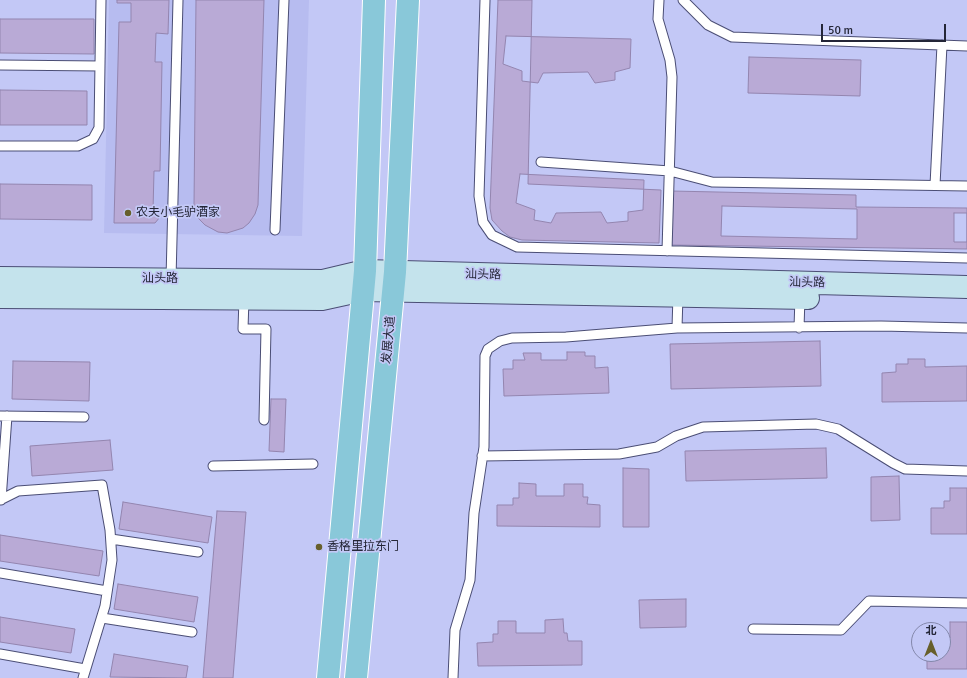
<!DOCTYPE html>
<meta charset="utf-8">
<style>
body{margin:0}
#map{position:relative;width:967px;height:678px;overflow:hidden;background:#c3c8f6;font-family:Signika,"Noto Sans SC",sans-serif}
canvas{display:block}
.north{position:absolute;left:911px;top:622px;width:40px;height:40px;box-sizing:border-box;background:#c3c8f6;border:1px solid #8387aa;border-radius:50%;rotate:0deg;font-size:11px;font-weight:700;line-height:16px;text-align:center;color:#242637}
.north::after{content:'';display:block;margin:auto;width:14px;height:18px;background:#675f2b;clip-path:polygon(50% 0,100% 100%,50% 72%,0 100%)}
.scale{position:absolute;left:821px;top:24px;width:125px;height:18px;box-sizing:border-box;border:2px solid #242637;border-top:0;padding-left:5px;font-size:12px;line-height:14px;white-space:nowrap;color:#242637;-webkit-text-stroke:3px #c3c8f6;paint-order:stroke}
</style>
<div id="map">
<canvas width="967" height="678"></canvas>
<div class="north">北</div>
<div class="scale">50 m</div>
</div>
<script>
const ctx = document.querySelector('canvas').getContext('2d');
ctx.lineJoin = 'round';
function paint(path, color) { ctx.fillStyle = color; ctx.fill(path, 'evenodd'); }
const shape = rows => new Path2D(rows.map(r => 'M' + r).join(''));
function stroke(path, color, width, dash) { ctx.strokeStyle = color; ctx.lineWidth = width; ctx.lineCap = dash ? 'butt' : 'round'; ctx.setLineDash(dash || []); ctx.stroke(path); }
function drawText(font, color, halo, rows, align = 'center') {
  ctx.font = font + ' Signika,"Noto Sans SC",sans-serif'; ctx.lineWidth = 3.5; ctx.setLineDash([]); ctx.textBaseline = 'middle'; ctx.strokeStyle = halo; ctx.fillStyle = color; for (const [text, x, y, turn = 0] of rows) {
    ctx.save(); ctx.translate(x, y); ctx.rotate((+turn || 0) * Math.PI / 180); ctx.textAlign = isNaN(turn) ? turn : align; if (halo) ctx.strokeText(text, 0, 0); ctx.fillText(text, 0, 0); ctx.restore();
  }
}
paint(shape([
 [109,0,309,0,302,236,104,233]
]), '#b7bcf0');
const building = shape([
 [117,0,169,0,168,34,156,33,155,62,162,62,160,171,154,171,153,211,159,213,160,217,155,223,114,223,119,22,131,22,131,3,117,3,117,0],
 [196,0,264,0,258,205,255,214,249,223,243,228,227,233,218,232,205,225,199,219,194,206,196,0],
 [498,0,532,0,528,184,661,190,659,243,522,240,510,237,502,231,492,220,490,208,498,0],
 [0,19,94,19,94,54,0,53,0,19],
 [506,36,631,39,630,68,615,72,615,80,595,83,588,72,543,73,538,83,522,81,522,71,503,64,506,36],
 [749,57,861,60,860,96,748,93,749,57],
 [0,90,87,91,87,125,0,125,0,90],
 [520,174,644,180,643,210,628,212,628,221,607,223,601,212,556,213,551,223,534,220,535,210,516,203,520,174],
 [0,184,92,185,92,220,0,219,0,184],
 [671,191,856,195,856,207,967,208,967,249,670,245,671,191],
 [722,206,857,209,857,239,721,236,722,206],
 [954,213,967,213,967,242,954,242,954,213],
 [820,341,821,386,671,389,670,344,820,341],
 [567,352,585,352,585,356,595,356,595,368,608,367,609,393,504,396,503,369,513,369,513,360,525,360,523,353,541,353,541,360,567,360,567,352],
 [908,359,925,359,925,367,967,366,967,401,882,402,882,373,896,372,896,364,908,364,908,359],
 [13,361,90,362,89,401,12,399,13,361],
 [271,399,286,399,284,452,269,451,271,399],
 [110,440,113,470,32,476,30,446,110,440],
 [826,448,827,478,686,481,685,451,826,448],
 [623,468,649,469,649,527,623,527,623,468],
 [899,476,900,520,871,521,871,477,899,476],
 [519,483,536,484,536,496,564,496,564,484,583,484,583,497,588,497,587,504,600,505,600,527,497,526,497,505,513,505,513,498,519,498,519,483],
 [950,488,967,488,967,534,931,534,931,508,944,508,944,501,950,501,950,488],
 [123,502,212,517,208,543,119,529,123,502],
 [217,511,246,512,233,678,203,678,217,511],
 [0,535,103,551,99,576,0,561,0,535],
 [118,584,198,597,194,622,114,609,118,584],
 [686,599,686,627,640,628,639,600,686,599],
 [0,617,75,629,71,653,0,642,0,617],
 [563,619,564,633,567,633,568,641,582,641,582,665,478,666,477,643,493,642,493,634,498,634,498,621,516,621,516,633,545,633,545,620,563,619],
 [950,622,967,622,967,669,927,669,927,654,943,654,943,638,950,638,950,622],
 [114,654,188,666,186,678,110,677,114,654]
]);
paint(building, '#b9aad6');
stroke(building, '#9385af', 1);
const lane = shape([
 [485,0,479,196,483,222,492,235,517,247,967,258],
 [659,0,658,19,670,60,672,77,667,251],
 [683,0,708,25,732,37,967,46],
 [0,65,100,66],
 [0,146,78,146,93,139,99,128,101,0],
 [541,162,670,171,712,182,967,186],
 [935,185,942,45],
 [275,230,284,0],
 [171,279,178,0],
 [244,298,243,329,266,329,264,420],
 [677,328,678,295],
 [799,328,800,297],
 [0,416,84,417],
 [482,456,619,454,657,447,676,436,703,427,816,424,838,429,893,463,905,469,967,471],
 [213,466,313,464],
 [0,500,18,491,102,485,110,530,112,560,105,606,83,678],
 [1,500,7,416],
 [111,539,198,552],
 [0,573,107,591],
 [102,618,192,632],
 [753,629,841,630,869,601,967,603],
 [0,654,85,669],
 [453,678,455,630,470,580,474,513,484,447,485,356,488,349,500,341,512,338,566,337,677,328,881,326,967,328]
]);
const secondary = shape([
 [0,278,323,281,365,271,967,287],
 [0,297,322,299,363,290,808,298]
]);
const primary = shape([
 [328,678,365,271,374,0],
 [356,678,395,272,408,0]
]);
stroke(lane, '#4b4e75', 11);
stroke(secondary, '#4b4e75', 24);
stroke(primary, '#fff', 24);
stroke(lane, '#fff', 9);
stroke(secondary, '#c4e3ec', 22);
stroke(primary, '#89c8d9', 22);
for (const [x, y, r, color] of [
 [128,213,4,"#675f2b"],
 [319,547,4,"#675f2b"]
]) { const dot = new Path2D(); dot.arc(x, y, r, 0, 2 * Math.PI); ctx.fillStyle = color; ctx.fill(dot); stroke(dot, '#c3c8f6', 1.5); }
drawText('12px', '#242637', '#c3c8f6', [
 ["农夫小毛驴酒家",136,213],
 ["香格里拉东门",327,547]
], 'left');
drawText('12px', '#242637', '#c3c8f6', [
 ["汕头路",483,275,1],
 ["汕头路",160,279],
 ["汕头路",807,283,1],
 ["发展大道",389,340,-85]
]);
</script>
